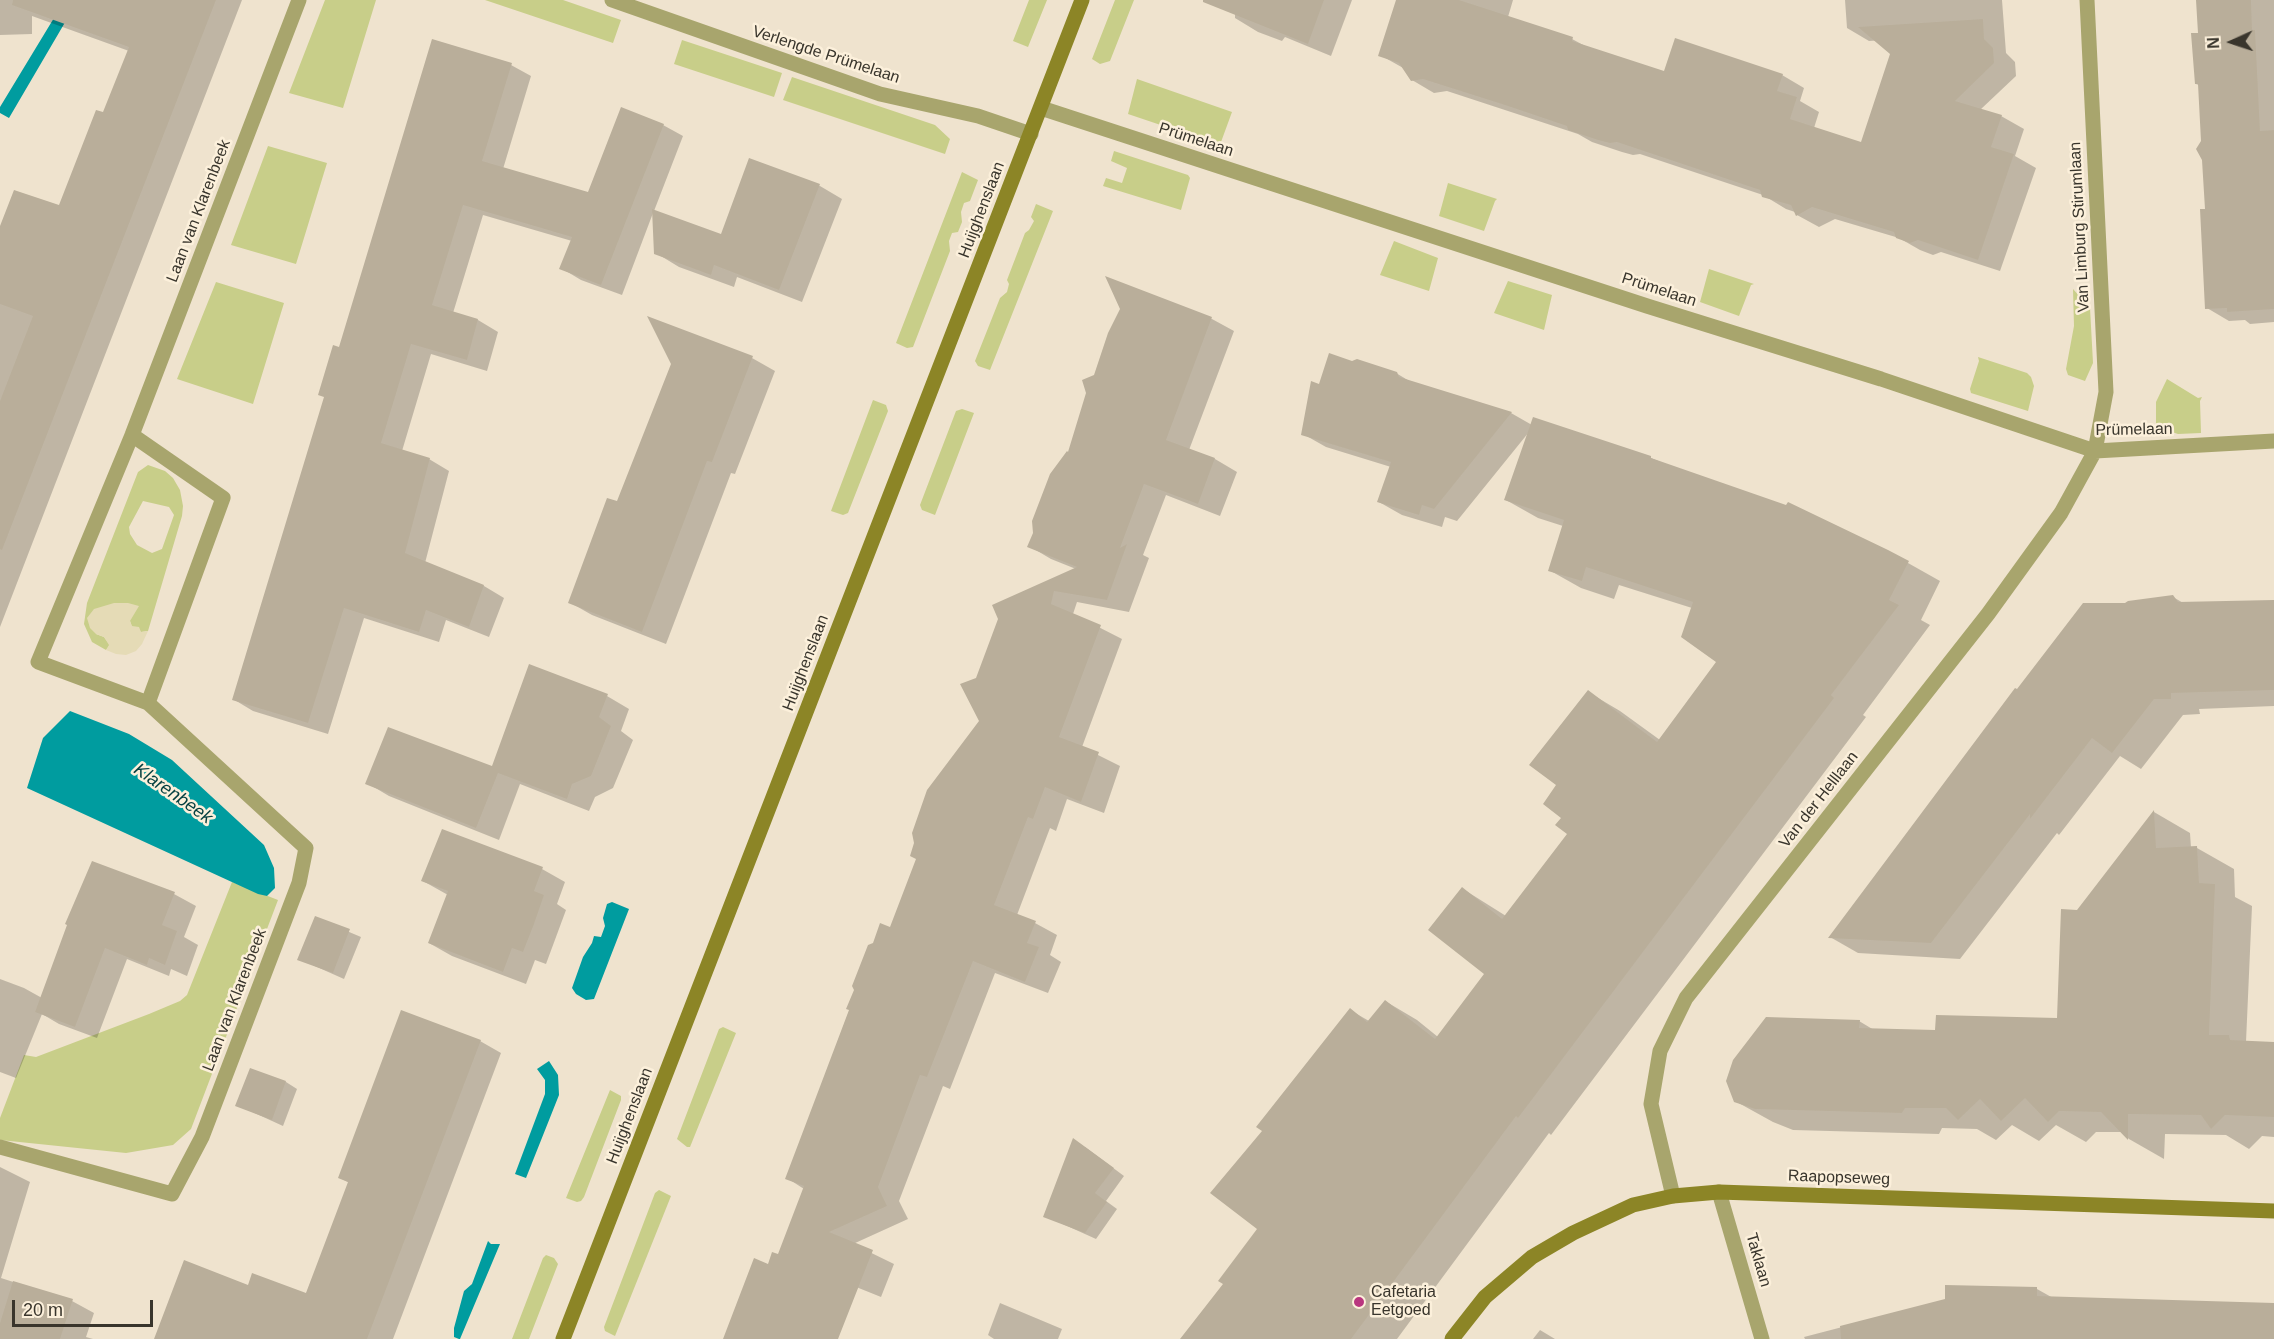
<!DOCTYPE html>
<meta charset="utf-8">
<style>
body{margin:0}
#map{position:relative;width:2274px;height:1339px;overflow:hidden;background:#efe3ce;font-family:Arial,sans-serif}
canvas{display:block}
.north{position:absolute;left:2202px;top:12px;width:60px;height:60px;-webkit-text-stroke:4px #fcf0db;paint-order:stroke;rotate:267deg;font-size:16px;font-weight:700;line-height:24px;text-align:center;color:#39352c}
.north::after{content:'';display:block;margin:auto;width:21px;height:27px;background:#39352c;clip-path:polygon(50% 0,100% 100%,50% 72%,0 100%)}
.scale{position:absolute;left:12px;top:1300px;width:141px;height:27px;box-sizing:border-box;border:3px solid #39352c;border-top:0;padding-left:8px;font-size:18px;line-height:21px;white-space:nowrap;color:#39352c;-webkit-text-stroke:4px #fcf0db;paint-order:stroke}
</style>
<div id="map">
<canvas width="2274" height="1339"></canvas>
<div class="north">N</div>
<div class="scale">20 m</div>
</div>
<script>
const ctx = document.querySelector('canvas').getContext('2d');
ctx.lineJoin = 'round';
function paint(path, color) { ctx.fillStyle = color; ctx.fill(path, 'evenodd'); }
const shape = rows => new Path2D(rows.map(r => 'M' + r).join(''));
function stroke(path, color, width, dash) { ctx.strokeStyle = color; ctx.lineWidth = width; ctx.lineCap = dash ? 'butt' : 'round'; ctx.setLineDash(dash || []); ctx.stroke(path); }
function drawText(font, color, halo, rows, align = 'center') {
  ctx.font = font + ' Arial,sans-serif'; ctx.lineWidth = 5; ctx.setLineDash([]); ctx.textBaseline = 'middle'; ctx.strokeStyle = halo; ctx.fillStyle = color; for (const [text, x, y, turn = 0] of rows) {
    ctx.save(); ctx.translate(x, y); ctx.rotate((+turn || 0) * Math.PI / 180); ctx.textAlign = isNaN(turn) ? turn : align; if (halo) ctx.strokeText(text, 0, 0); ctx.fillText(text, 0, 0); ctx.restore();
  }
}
paint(shape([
 [325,0,376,0,343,108,289,93],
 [485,0,563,0,621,20,613,43],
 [1029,0,1047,0,1028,47,1013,41],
 [1115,0,1134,0,1110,61,1100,64,1092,59],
 [682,40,782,73,774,97,674,64],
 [792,77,935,125,950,139,945,154,783,100],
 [1137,79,1232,112,1221,142,1217,144,1128,114],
 [268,146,327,163,296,264,231,245],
 [1114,151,1188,175,1190,178,1181,210,1103,186,1106,178,1122,183,1127,168,1111,161],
 [962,172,978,180,970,201,964,203,961,212,962,222,958,232,952,233,949,241,950,251,913,347,907,348,896,343],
 [1448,183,1497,199,1495,201,1484,231,1439,216],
 [1036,204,1053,211,990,370,978,366,975,361,1000,298,1007,292,1009,284,1007,280,1025,233,1029,230,1034,221,1031,217],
 [1394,241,1438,258,1429,291,1380,275],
 [1709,269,1754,284,1751,285,1739,316,1700,302],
 [1508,281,1552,295,1544,330,1494,313],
 [216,282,284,303,253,404,177,379],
 [2073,289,2090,308,2093,363,2085,381,2068,375,2066,369,2074,326],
 [1978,357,2027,373,2031,377,2034,386,2028,411,1971,393,1970,389,1979,361],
 [2167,379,2198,398,2202,397,2200,401,2201,433,2178,434,2156,427,2156,402],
 [873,400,886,405,888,411,848,513,843,515,831,511],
 [962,409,974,413,935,515,922,510,920,505,956,411],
 [148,465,165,471,173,478,180,490,183,506,182,516,148,631,141,632,132,627,130,621,96,634,104,637,110,645,106,650,92,642,84,624,87,603,138,472],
 [143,501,169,507,174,515,162,549,152,553,137,545,130,534,129,527],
 [232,882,278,900,191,1129,173,1145,126,1153,0,1140,0,1118,24,1055,36,1057,149,1014,180,1001,187,995],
 [723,1027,736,1033,690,1147,687,1147,677,1139,719,1029],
 [610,1090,621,1096,621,1100,584,1197,581,1201,577,1202,566,1198],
 [659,1190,671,1196,615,1336,605,1331,604,1327,655,1193],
 [546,1255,554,1258,558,1264,529,1339,512,1339,543,1258]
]), '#c8ce89');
paint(shape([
 [114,603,128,603,139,606,130,621,132,626,139,627,141,632,148,631,142,644,136,651,126,655,116,654,106,650,109,645,104,637,96,634,90,628,87,618,94,609]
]), '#e5dbb6');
paint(shape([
 [57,13,67,19,9,118,0,113,0,107],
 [70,711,129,734,172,760,264,845,274,868,275,888,267,896,258,894,27,788,43,738],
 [612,902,629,909,594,999,586,1000,576,994,572,988,583,957,592,943,594,936,601,937,605,926,603,918,607,904],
 [549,1061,558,1075,559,1095,526,1178,515,1174,545,1094,545,1080,537,1069],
 [488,1241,491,1244,500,1244,460,1339,459,1339,454,1337,454,1328,464,1291,472,1284]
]), '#009c9f');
paint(shape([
 [0,0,242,0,0,627,0,230,60,207,104,114,129,51,32,16,32,34,0,35],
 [1235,0,1352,0,1331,56,1285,37,1282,41,1258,32,1235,18],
 [1398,0,1513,0,1508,17,1572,39,1587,47,1665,73,1782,75,1804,88,1800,101,1819,112,1814,128,1862,144,1891,53,1884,40,1869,41,1847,28,1845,0,2002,0,2006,53,2015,62,2016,76,1980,110,2001,116,2024,129,2015,156,2036,168,2000,271,1941,252,1933,255,1920,250,1899,238,1835,219,1819,227,1797,215,1795,212,1786,209,1763,195,1640,154,1633,155,1622,152,1592,142,1578,134,1447,91,1434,93,1412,80,1405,69,1380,55],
 [2198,0,2274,0,2274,322,2250,324,2245,320,2229,321,2207,308,2207,211,2199,85,2196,84,2200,35],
 [433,41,511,65,531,76,503,169,589,194,663,125,683,136,654,211,722,236,750,160,820,186,842,199,802,302,737,277,734,287,679,267,656,253,653,213,622,295,581,280,561,268,572,241,483,215,453,313,478,320,498,332,487,371,431,354,402,451,429,459,449,471,425,563,484,586,504,598,489,637,446,620,439,642,364,618,328,734,253,711,233,699],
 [1108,279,1212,319,1234,331,1189,450,1215,459,1237,472,1220,516,1166,495,1143,555,1149,558,1129,612,1077,602,1073,614,1122,639,1082,747,1120,766,1104,813,1067,799,1056,831,1050,828,1017,915,1035,923,1057,935,1050,955,1061,962,1048,993,995,973,950,1089,943,1086,899,1201,908,1219,853,1244,894,1264,881,1297,804,1266,804,1189,787,1178,874,944,891,929,981,721,977,679,1000,619,1076,569,1051,559,1029,546,1069,454,1095,376,1121,309],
 [752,358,775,371,735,474,731,473,666,644,592,615,569,602,618,503],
 [1396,373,1411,382,1511,413,1532,425,1651,458,1908,563,1940,581,1921,620,1930,625,1863,715,1866,717,1551,1135,1549,1133,1397,1339,1182,1339,1225,1284,1260,1229,1264,1130,1350,1010,1369,1021,1385,1001,1417,1020,1438,1037,1486,973,1463,889,1506,916,1569,833,1563,818,1559,785,1588,692,1620,711,1660,740,1718,662,1692,608,1619,585,1614,599,1581,588,1549,570,1563,526,1538,518,1506,500,1529,432,1457,521,1445,517,1442,527,1402,515,1379,502,1391,467,1326,447,1303,434,1320,386],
 [2173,597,2185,604,2274,601,2274,706,2199,709,2200,714,2183,715,2141,769,2120,756,2059,835,2057,833,1960,959,1858,953,1830,937,2017,691,2126,605],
 [607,696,629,709,621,731,633,740,613,788,595,797,589,811,520,784,499,840,389,796,367,783,493,768],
 [2154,812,2190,833,2191,848,2197,848,2234,869,2235,897,2252,906,2246,1042,2274,1043,2274,1137,2262,1136,2249,1149,2226,1135,2165,1134,2164,1159,2129,1139,2122,1132,2096,1132,2086,1142,2056,1125,2039,1141,2012,1125,1996,1140,1977,1129,1942,1128,1939,1134,1793,1130,1773,1122,1735,1101,1859,1021,1874,1030,1937,1031,2059,1020,2078,911],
 [542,869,565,882,557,904,566,910,546,964,535,960,526,984,452,956,429,943,448,895,423,881],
 [174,894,196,906,184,937,198,945,187,976,171,969,169,976,127,959,97,1038,59,1024,42,1014,16,1078,0,1072,0,979,24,988,42,998,69,925],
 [316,918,361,937,344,979,299,959],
 [480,1041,501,1053,393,1339,155,1339,249,1287,306,1294,350,1183,340,1178],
 [251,1070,286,1082,297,1089,283,1126,237,1105],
 [1085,1147,1124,1176,1106,1201,1117,1209,1096,1239,1045,1216],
 [0,1167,30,1182,1,1278,72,1301,94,1313,86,1337,93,1339,0,1339],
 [2037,1289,2053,1298,2274,1304,2274,1339,1805,1339,1804,1337,1946,1300],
 [1000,1303,1062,1329,1058,1339,994,1339,988,1335],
 [1540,1330,1555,1339,1533,1339]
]), '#0003');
paint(shape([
 [13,0,216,0,2,550,0,549,0,401,33,316,0,304,0,226,14,190,59,205,96,110,103,112,129,47,12,5],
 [1203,0,1324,0,1308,44,1203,2],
 [1396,0,1459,0,1573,37,1572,41,1664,71,1675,38,1783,74,1777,91,1797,97,1790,119,1861,142,1890,54,1858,27,1983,19,1984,39,1993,48,1994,63,1955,101,2002,115,1991,147,2014,154,1978,260,1918,240,1910,243,1896,238,1894,232,1812,207,1796,216,1791,205,1762,197,1760,190,1617,142,1610,143,1598,140,1568,130,1567,126,1505,105,1423,79,1411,81,1399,63,1378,56],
 [2196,0,2251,0,2252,30,2255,30,2260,131,2274,130,2274,309,2227,312,2227,308,2205,309,2200,209,2205,209,2202,160,2196,149,2201,141,2198,84,2195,84,2191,33,2198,33],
 [432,39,512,63,482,161,588,192,621,107,664,124,601,285,559,269,572,237,463,205,432,305,478,319,467,360,411,344,381,443,430,458,405,553,484,585,469,627,426,610,419,632,344,608,308,723,232,700,324,397,318,395,333,345,339,347],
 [749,158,820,184,779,290,714,265,711,275,654,254,652,209,721,234],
 [1105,276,1212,317,1166,440,1215,458,1198,504,1144,484,1120,548,1127,544,1107,600,1054,591,1051,604,1101,625,1059,737,1099,752,1081,802,1045,787,1033,819,1028,817,994,905,1036,921,1027,943,1039,947,1025,982,973,961,927,1077,920,1075,878,1187,887,1206,829,1232,873,1250,838,1339,723,1339,754,1258,768,1264,772,1252,778,1254,804,1186,785,1179,849,1010,846,1009,854,990,852,986,868,945,873,943,880,923,890,927,916,859,910,856,914,843,912,833,927,790,979,721,960,684,976,678,998,619,992,605,1077,567,1027,547,1033,533,1032,521,1050,474,1067,451,1068,452,1086,393,1082,380,1094,375,1108,333,1120,309],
 [647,316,753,356,712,462,707,461,642,632,568,603,607,498,617,501,671,364],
 [1329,353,1352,361,1357,359,1397,372,1399,377,1512,412,1434,509,1422,505,1419,515,1377,502,1391,462,1301,435,1311,381,1319,384],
 [1533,417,1651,456,1651,458,1786,505,1788,502,1888,550,1909,561,1889,600,1899,605,1831,695,1834,698,1518,1118,1516,1116,1351,1339,1180,1339,1223,1284,1218,1281,1257,1229,1210,1193,1262,1131,1256,1127,1350,1008,1367,1022,1385,1000,1435,1039,1484,974,1428,930,1462,887,1502,919,1567,834,1555,825,1561,818,1543,804,1556,785,1529,765,1588,690,1657,742,1716,662,1681,637,1693,602,1586,567,1582,581,1548,571,1564,520,1504,500],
 [2173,595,2178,602,2274,600,2274,690,2171,693,2171,699,2154,699,2112,753,2092,738,2030,819,2030,814,1931,943,1828,938,2015,688,2017,689,2083,603,2125,603,2128,601],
 [529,664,608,694,599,717,611,726,591,776,572,784,567,799,498,773,476,828,365,784,388,727,492,766],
 [2154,810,2156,848,2197,846,2199,883,2215,884,2209,1035,2229,1035,2230,1040,2274,1042,2274,1117,2225,1115,2211,1129,2201,1115,2128,1114,2128,1140,2101,1112,2059,1111,2048,1122,2025,1098,2001,1121,1980,1099,1958,1120,1946,1108,1905,1108,1902,1113,1755,1109,1734,1102,1726,1081,1733,1060,1766,1017,1860,1020,1859,1028,1935,1030,1936,1015,2057,1018,2061,909,2077,910],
 [442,829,543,867,534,891,544,895,534,924,523,952,512,948,503,972,428,943,448,891,421,881],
 [92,861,175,892,162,925,177,931,165,965,149,958,147,965,105,948,75,1027,35,1012,67,925,65,924],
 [315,916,350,929,333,973,297,960],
 [401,1010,481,1040,367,1339,154,1339,184,1260,248,1285,252,1273,306,1293,348,1182,338,1178],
 [250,1068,286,1081,272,1120,235,1106],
 [1073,1138,1114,1168,1095,1193,1107,1202,1085,1233,1043,1217],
 [13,1281,73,1299,60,1339,0,1339,0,1323],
 [1945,1285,2037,1287,2037,1296,2274,1303,2274,1339,1841,1339,1840,1326,1945,1299]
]), '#b9ae9a');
stroke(shape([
 [612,0,880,94,978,116,1031,134],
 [1041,108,1647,306,1881,379,2095,451,2274,441],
 [132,435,223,498,148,703,38,662,132,435,299,0],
 [0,1147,172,1194,202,1137,299,883,306,848,148,703],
 [1719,1192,1762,1339],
 [1673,1196,1651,1104,1660,1051,1686,998,1988,614,2061,513,2095,451,2106,392,2087,0]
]), '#a8a56d', 15);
stroke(shape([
 [563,1339,1082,0],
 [1452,1339,1485,1297,1532,1257,1573,1233,1633,1205,1673,1196,1719,1192,2274,1211]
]), '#8c8526', 15);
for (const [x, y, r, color] of [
 [1359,1302,6,"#b9367f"]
]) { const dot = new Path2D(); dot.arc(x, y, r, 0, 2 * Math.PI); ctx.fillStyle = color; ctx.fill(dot); stroke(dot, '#fcf0db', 2); }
drawText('16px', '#39352c', '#fcf0db', [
 ["Verlengde Prümelaan",826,55,18],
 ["Prümelaan",1196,140,18],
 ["Huijghenslaan",982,210,-69],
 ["Laan van Klarenbeek",199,211,-69],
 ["Van Limburg Stirumlaan",2080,227,-93],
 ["Prümelaan",1659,290,18],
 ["Prümelaan",2134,430,-1],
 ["Huijghenslaan",806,663,-69],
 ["Van der Helllaan",1819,800,-52],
 ["Laan van Klarenbeek",235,1000,-69],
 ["Huijghenslaan",630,1116,-69],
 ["Raapopseweg",1839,1178,2],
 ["Taklaan",1758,1260,74]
]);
drawText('16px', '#39352c', '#fcf0db', [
 ["Cafetaria",1371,1293],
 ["Eetgoed",1371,1311]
], 'left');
drawText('italic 18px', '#043f40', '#fcf0db', [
 ["Klarenbeek",173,794,35]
]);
</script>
